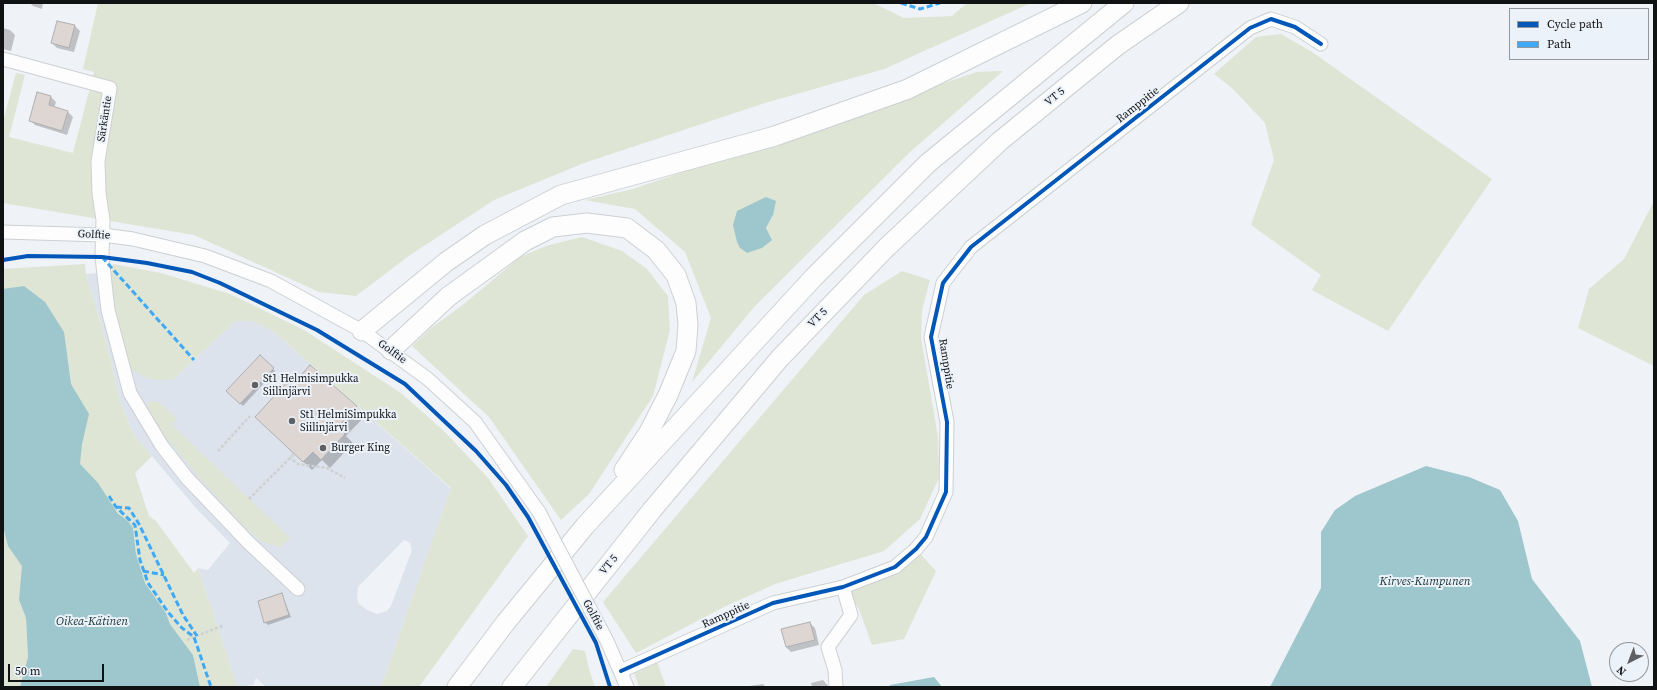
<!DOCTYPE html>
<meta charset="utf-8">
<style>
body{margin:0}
#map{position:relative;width:1657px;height:690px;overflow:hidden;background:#eff2f6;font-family:"Source Serif 4",serif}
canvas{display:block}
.frame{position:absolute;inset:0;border:4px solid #101214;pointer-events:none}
.legend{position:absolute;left:1509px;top:8px;width:140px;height:52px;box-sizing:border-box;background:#ecf2f9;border:1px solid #94989d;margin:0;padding:5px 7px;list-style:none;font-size:12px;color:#101214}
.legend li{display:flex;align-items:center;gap:8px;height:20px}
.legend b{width:20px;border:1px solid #94989d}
.north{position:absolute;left:1609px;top:642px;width:40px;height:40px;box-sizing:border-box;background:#ecf2f9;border:1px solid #94989d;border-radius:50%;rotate:222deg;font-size:11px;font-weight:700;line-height:16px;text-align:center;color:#101214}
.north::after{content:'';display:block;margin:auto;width:14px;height:18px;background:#5e6063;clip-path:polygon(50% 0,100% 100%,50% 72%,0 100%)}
.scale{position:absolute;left:8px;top:664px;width:96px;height:18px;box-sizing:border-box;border:2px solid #101214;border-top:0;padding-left:5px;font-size:12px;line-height:14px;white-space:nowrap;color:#101214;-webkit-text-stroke:3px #ecf2f9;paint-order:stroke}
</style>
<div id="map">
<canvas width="1657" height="690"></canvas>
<div class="frame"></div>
<ul class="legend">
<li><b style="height:5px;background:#0057b8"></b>Cycle path</li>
<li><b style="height:5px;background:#3fa9f5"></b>Path</li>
</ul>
<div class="north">N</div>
<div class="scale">50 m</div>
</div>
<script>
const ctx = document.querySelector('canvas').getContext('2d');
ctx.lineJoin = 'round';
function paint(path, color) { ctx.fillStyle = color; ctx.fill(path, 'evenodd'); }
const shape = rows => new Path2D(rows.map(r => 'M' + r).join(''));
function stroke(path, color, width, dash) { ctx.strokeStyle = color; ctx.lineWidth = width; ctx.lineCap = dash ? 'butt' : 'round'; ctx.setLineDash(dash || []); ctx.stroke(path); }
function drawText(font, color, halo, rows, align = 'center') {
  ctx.font = font + ' "Source Serif 4",serif'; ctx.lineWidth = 4; ctx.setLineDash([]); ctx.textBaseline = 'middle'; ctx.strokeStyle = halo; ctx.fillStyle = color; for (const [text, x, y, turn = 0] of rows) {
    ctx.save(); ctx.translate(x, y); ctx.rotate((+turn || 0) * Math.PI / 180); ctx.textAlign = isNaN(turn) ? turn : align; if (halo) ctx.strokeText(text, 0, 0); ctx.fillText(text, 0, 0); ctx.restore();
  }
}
paint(shape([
 [111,272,109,282,174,379,235,321,253,321,273,331,451,489,381,687,266,687,256,678,253,685,237,687,198,568,208,570,230,543,195,507,134,435,120,402,107,345,86,274],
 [404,540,410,543,412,550,391,606,387,611,377,614,367,610,359,604,357,599,358,587]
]), '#dce3ec');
paint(shape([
 [98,3,873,3,904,18,952,16,967,3,1031,3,884,69,765,103,584,163,494,200,410,255,356,296,319,292,194,235,3,203,3,121,16,73,25,75,9,137,73,153,94,72,83,69],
 [1281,34,1312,52,1492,179,1388,331,1312,290,1321,275,1251,225,1274,160,1265,123,1232,88,1214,74,1256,37],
 [1003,71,910,152,755,306,692,382,711,318,685,252,635,209,585,200,633,189,977,72],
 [766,198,773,215,766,229,762,248,747,253,740,248,754,205],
 [1654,201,1654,366,1578,328,1589,289,1624,259],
 [582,237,622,251,647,269,668,296,670,330,653,396,589,494,561,520,489,417,412,346,430,329,464,304,520,257,546,246],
 [85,264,86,274,107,345,120,402,134,435,152,456,135,473,149,516,156,521,194,573,198,568,237,686,240,687,200,687,193,655,170,624,166,613,145,583,136,554,133,528,19,600,26,618,28,657,20,687,3,687,3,269],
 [113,264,161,273,230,294,304,330,401,393,445,432,488,478,528,536,419,687,381,687,451,488,273,331,253,321,235,321,174,379,156,380,142,376,130,368,126,356,109,282],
 [902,271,930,280,922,310,921,338,938,437,939,478,920,519,884,551,775,584,724,607,636,653,603,602,864,295],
 [150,401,159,402,177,419,172,425,290,538,281,547,262,542,245,527,197,475,166,437,151,414,147,405],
 [916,549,936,571,904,639,872,645,859,609,843,587],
 [573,649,585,651,589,669,595,687,546,687],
 [655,656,666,687,639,687,632,666]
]), '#dee5d4');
paint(shape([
 [766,197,776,201,773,215,766,228,772,240,762,248,747,253,740,248,737,242,733,225,737,211],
 [24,286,45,302,64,332,71,384,89,414,82,444,80,464,98,483,118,514,127,520,133,528,136,554,145,583,166,613,170,624,193,655,200,687,20,687,28,657,26,618,19,600,22,566,8,546,3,526,3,289],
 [1426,466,1469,477,1500,490,1518,521,1532,579,1580,641,1592,687,1270,687,1321,588,1321,532,1335,510,1355,496],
 [934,677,942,687,889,687,890,685]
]), '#9dc6cd');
paint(shape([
 [30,3,43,3,42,9,33,6],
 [75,26,80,31,74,52,57,48,52,43],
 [3,28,10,30,15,35,11,51,3,49],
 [38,94,51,97,56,102,54,108,68,112,73,117,67,135,35,125,30,120],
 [260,357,275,371,243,406,228,391],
 [310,366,365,416,346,436,353,443,330,468,322,460,312,470,265,425],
 [282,595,291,617,268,625,265,622],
 [810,623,815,628,819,645,791,652,786,647],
 [823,680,829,687,812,687,811,683],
 [763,684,766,687,749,687,749,686]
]), '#0003');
const building = shape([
 [57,21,75,25,69,48,51,43,57,21],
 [37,92,51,96,49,105,68,111,62,131,29,121,37,92],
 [260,355,274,368,240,404,226,391,260,355],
 [310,365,357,406,338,427,345,434,321,460,313,452,303,462,255,417,289,380,293,384,310,365],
 [282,593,289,615,264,623,258,601,282,593],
 [810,622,815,640,786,647,781,629,810,622]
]);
paint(building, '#ddd6d2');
stroke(building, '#afafb1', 1);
const minor = shape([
 [3,59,110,88,98,161,99,193,103,220,102,257,108,310,130,393,162,446,187,478,249,543,298,589],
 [3,232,103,235,133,239,205,256,271,281,362,331,428,379,475,422,539,512],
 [607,641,627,687],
 [621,671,773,603,843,587,895,567,916,549,926,537,946,492,947,422,931,337,943,283,971,247,1250,28,1271,19,1295,27,1321,44],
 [836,687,835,670,828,647,851,615,843,587]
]);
const highway = shape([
 [362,331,446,262,485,235,561,195,775,136,908,89,1082,3],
 [391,350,449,296,525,241,553,227,587,223,627,228,656,250,676,275,686,303,688,325,686,351,668,395,649,432,624,470],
 [457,687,506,622,585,526,814,277,928,163,1124,3],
 [512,687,652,510,780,358,887,247,1000,141,1118,45,1179,3]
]);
stroke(minor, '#cdd0d3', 15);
stroke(highway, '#cdd0d3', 21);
stroke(shape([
 [218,451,250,416],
 [289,457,298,464,327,468,345,478],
 [249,499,294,454],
 [187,640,224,625]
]), '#cfd0d2', 2.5, [3, 2]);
stroke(minor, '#fdfdfe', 13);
stroke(highway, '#fdfdfe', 19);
const minorBridge = shape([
 [539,512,607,641]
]);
stroke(minorBridge, '#cdd0d3', 15, []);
stroke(minorBridge, '#fdfdfe', 13);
stroke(shape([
 [901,3,920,9,940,3],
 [102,257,194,360],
 [109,496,116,507,135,525,140,560,148,583,168,612,182,628,194,637,211,687],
 [116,507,129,508,139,524,183,615,197,636],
 [143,571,164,575]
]), '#3fa9f5', 3, [6, 3]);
stroke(shape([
 [3,260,28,256,102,257,147,263,192,272,220,283,317,330,405,384,476,451,506,485,528,517,596,643,610,687],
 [621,671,773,603,843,587,895,567,916,549,926,537,946,492,947,422,931,337,943,283,971,247,1250,28,1271,19,1295,27,1321,44]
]), '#0057b8', 4);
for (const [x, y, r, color] of [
 [255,385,4,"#5e6063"],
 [292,421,4,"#5e6063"],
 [323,448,4,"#5e6063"]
]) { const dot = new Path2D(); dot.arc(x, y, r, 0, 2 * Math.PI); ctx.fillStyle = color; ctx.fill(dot); stroke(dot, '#ecf2f9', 1.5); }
drawText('11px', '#101214', '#ecf2f9', [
 ["VT 5",1055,97,-39],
 ["Ramppitie",1138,105,-38],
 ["Särkäntie",105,119,-81],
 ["Golftie",94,235,3],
 ["VT 5",818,318,-46],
 ["Golftie",392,352,36],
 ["Ramppitie",946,364,81],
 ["VT 5",609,565,-51],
 ["Golftie",593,615,62],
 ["Ramppitie",726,615,-24]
]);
drawText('11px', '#101214', '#ecf2f9', [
 ["St1 Helmisimpukka",263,379],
 ["Siilinjärvi",263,392],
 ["St1 HelmiSimpukka",300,415],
 ["Siilinjärvi",300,428],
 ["Burger King",331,448]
], 'left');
drawText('italic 12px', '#143236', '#ecf2f9', [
 ["Kirves-Kumpunen",1425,582],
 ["Oikea-Kätinen",92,622]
]);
</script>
